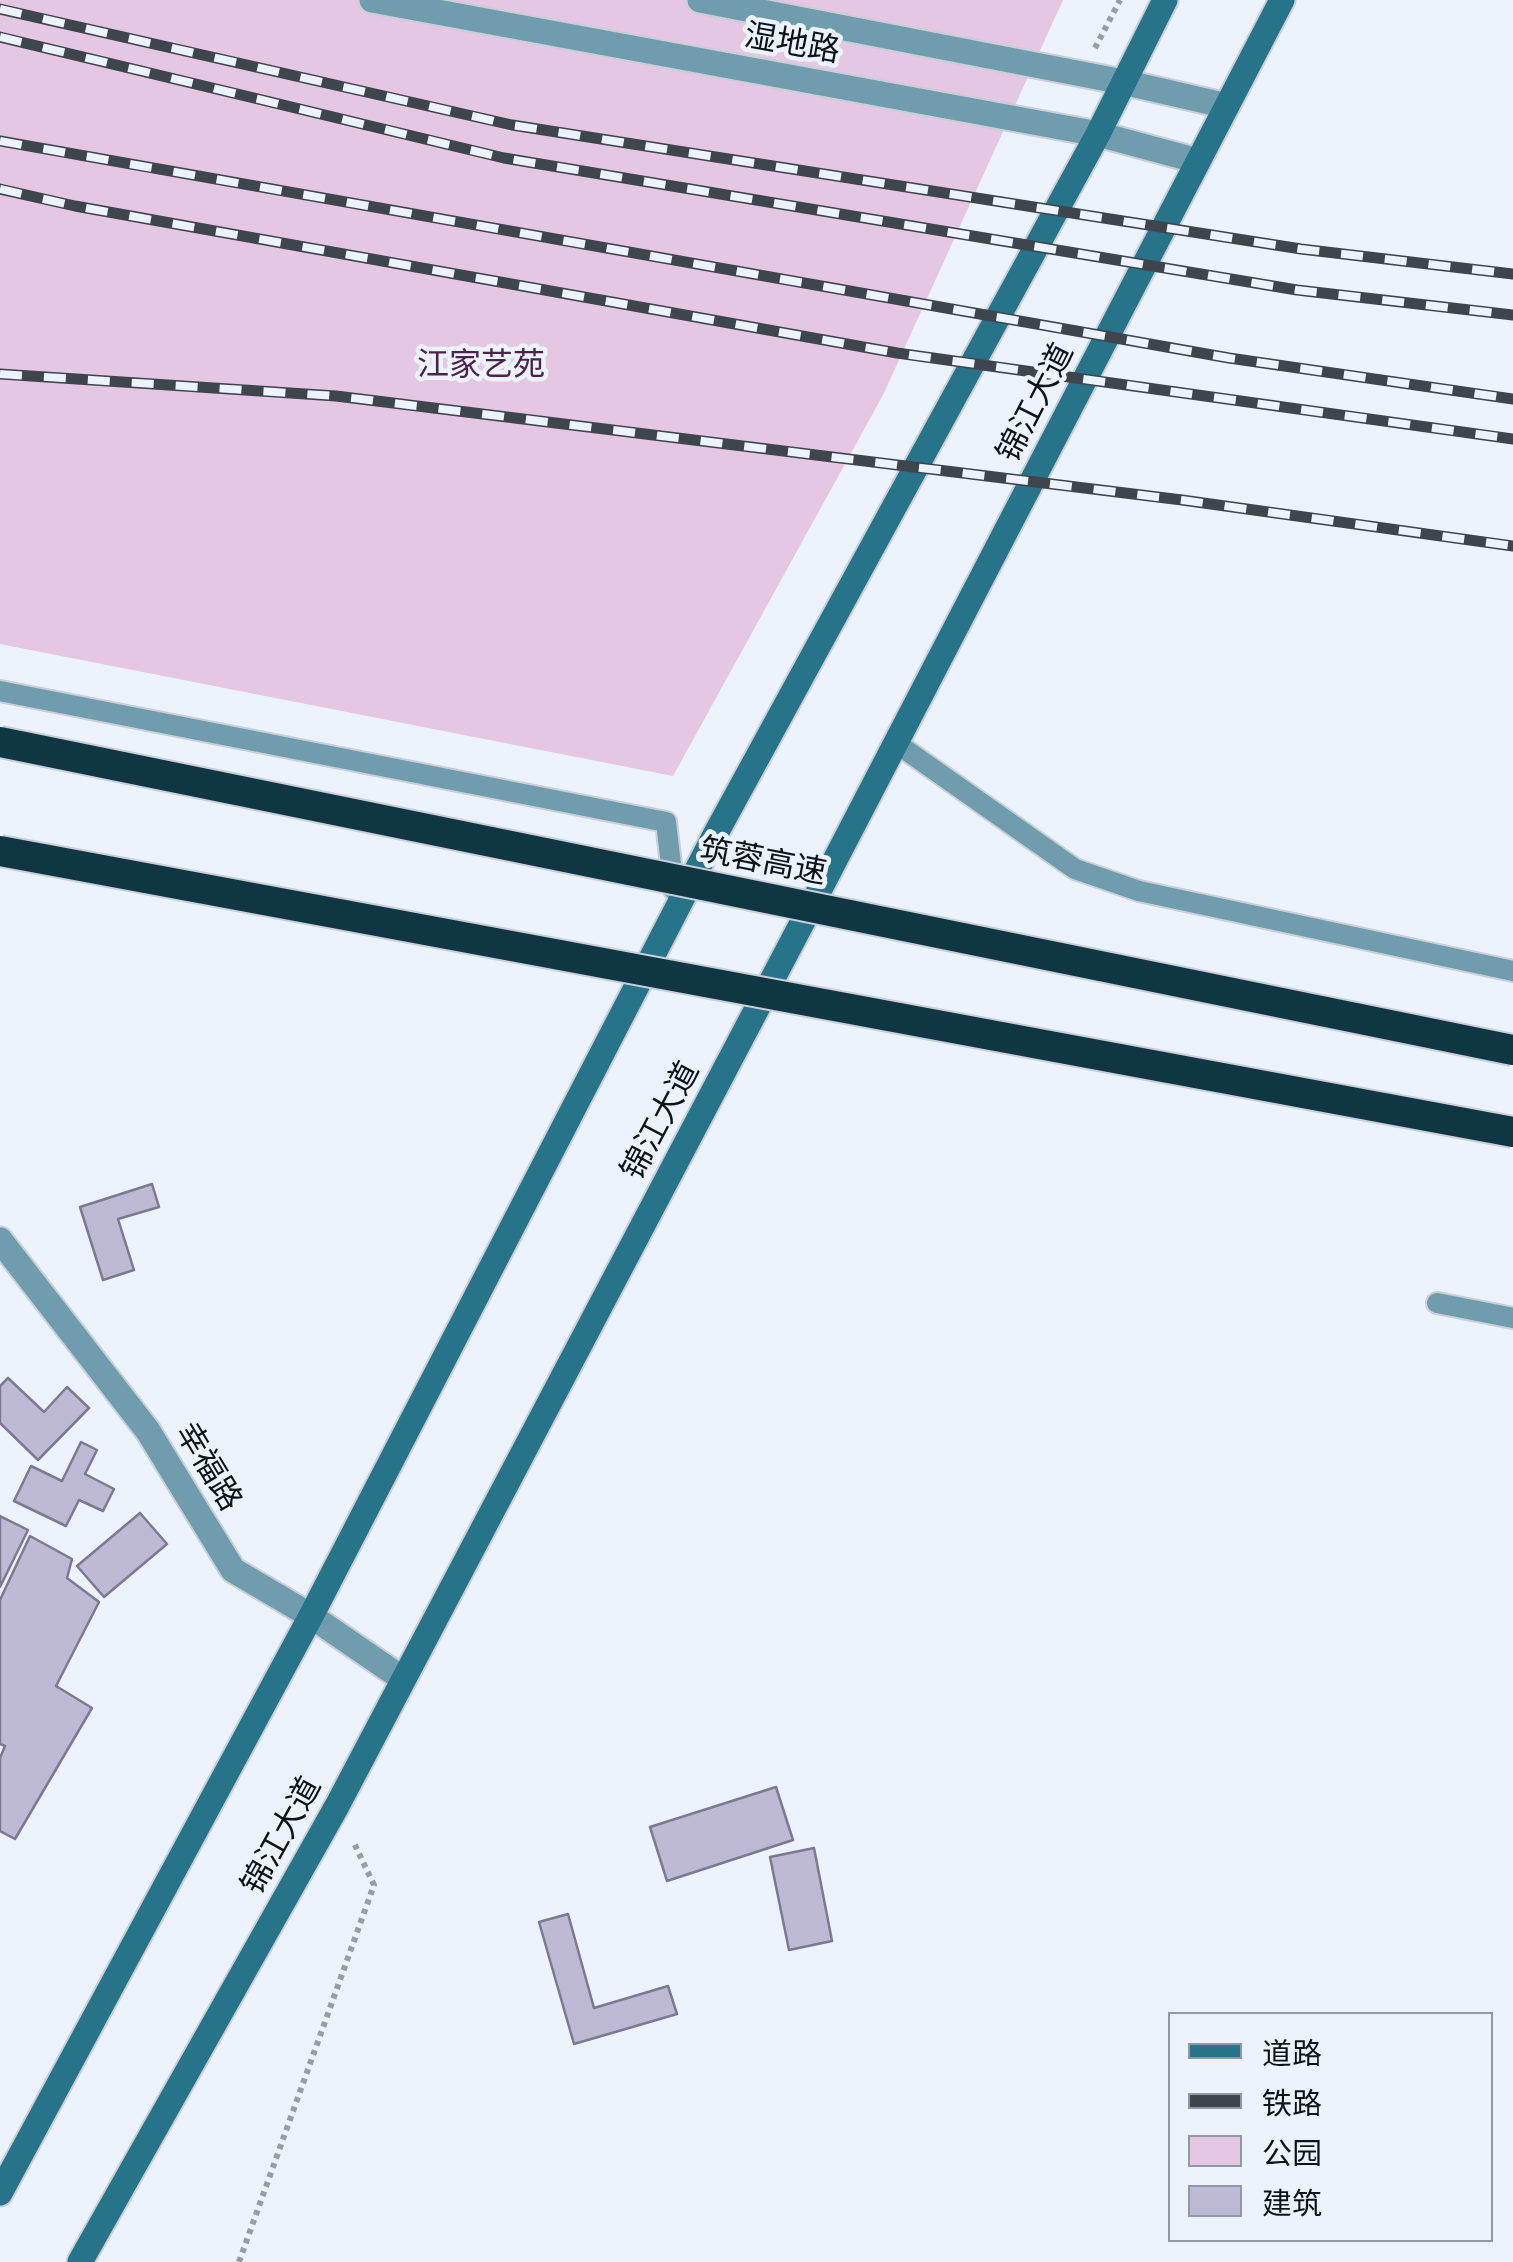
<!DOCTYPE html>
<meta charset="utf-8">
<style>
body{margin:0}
#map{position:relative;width:1513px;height:2262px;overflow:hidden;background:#ecf3fc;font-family:"Work Sans","Noto Sans SC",sans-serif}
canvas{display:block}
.legend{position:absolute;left:1168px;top:2012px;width:325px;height:230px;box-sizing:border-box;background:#ecf3fc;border:2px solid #9399a2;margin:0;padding:12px 18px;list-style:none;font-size:30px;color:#0d131b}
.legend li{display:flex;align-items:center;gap:20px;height:50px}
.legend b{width:50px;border:2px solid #9399a2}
</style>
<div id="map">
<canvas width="1513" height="2262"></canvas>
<ul class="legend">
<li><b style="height:12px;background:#27738a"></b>道路</li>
<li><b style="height:12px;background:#3e454d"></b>铁路</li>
<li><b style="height:28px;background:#e5c7e3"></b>公园</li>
<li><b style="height:28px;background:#bebad5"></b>建筑</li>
</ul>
</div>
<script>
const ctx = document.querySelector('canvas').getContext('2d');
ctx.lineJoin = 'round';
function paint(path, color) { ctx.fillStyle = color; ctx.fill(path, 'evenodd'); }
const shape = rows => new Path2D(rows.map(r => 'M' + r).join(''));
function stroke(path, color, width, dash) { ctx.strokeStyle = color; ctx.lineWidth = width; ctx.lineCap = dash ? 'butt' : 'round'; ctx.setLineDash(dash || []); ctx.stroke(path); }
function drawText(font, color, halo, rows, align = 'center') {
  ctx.font = font + ' "Work Sans","Noto Sans SC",sans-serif'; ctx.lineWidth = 9; ctx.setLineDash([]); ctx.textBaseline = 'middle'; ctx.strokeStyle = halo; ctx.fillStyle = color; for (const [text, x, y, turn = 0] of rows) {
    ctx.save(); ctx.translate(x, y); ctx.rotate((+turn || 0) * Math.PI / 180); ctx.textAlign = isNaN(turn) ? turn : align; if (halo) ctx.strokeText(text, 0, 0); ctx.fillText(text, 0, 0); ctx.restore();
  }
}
paint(shape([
 [0,0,1063,0,883,395,673,776,0,644]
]), '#e5c7e3');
const building = shape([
 [152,1184,159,1207,118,1219,134,1270,103,1280,80,1207,152,1184],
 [8,1378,44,1412,67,1387,89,1408,38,1460,0,1423,0,1386,8,1378],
 [81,1442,97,1450,85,1474,114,1489,103,1511,79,1500,66,1526,14,1501,31,1466,62,1481,81,1442],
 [140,1513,167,1544,104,1597,77,1566,140,1513],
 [0,1516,28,1530,0,1587,0,1516],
 [30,1536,72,1559,67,1578,99,1602,56,1686,92,1708,15,1839,0,1831,0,1758,5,1746,0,1744,0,1600,30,1536],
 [776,1787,793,1840,667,1881,650,1827,776,1787],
 [814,1848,832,1941,789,1950,770,1857,814,1848],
 [568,1914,594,2008,668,1986,677,2014,574,2044,539,1922,568,1914]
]);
paint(building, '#bebad5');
stroke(building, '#7d7992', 2.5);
const service = shape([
 [0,691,666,822,674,890],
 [896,743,1075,869,1139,891,1513,971],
 [1437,1303,1513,1318]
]);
const tertiary = shape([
 [372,0,1098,134,1198,161],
 [700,0,1123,82,1227,106],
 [0,1240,148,1431,233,1570,311,1616,403,1679]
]);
const secondary = shape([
 [0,2193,311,1616,715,835,1098,134,1165,0],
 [80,2262,337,1806,821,887,1282,0]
]);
stroke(service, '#c8cfd8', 24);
stroke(tertiary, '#c8cfd8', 29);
stroke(secondary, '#c8cfd8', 29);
stroke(shape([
 [1095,48,1120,0],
 [239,2262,374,1885,353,1841]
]), '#969da5', 6, [5, 5]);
stroke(service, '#709dad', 20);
stroke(tertiary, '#709dad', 25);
stroke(secondary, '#27738a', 25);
const rail = shape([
 [0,9,512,125,1301,249,1513,274],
 [0,37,504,158,1297,290,1513,315],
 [0,141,1229,358,1513,399],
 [0,189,75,206,897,353,1513,439],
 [0,374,336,396,1182,500,1513,546]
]);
stroke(rail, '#3e454d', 11);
stroke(rail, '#ecf3fc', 8, [22]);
const motorwayBridge = shape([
 [0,742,1513,1050],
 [0,851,1513,1132]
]);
stroke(motorwayBridge, '#c8cfd8', 34, []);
stroke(motorwayBridge, '#0f3642', 30);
drawText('32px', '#0d131b', '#ecf3fc', [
 ["湿地路",792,44,10],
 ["锦江大道",1036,403,-63],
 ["筑蓉高速",763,862,11],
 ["锦江大道",661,1121,-62],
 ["幸福路",208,1467,59],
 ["锦江大道",282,1836,-61]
]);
drawText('32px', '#4d224d', '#ecf3fc', [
 ["江家艺苑",481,366]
]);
</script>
